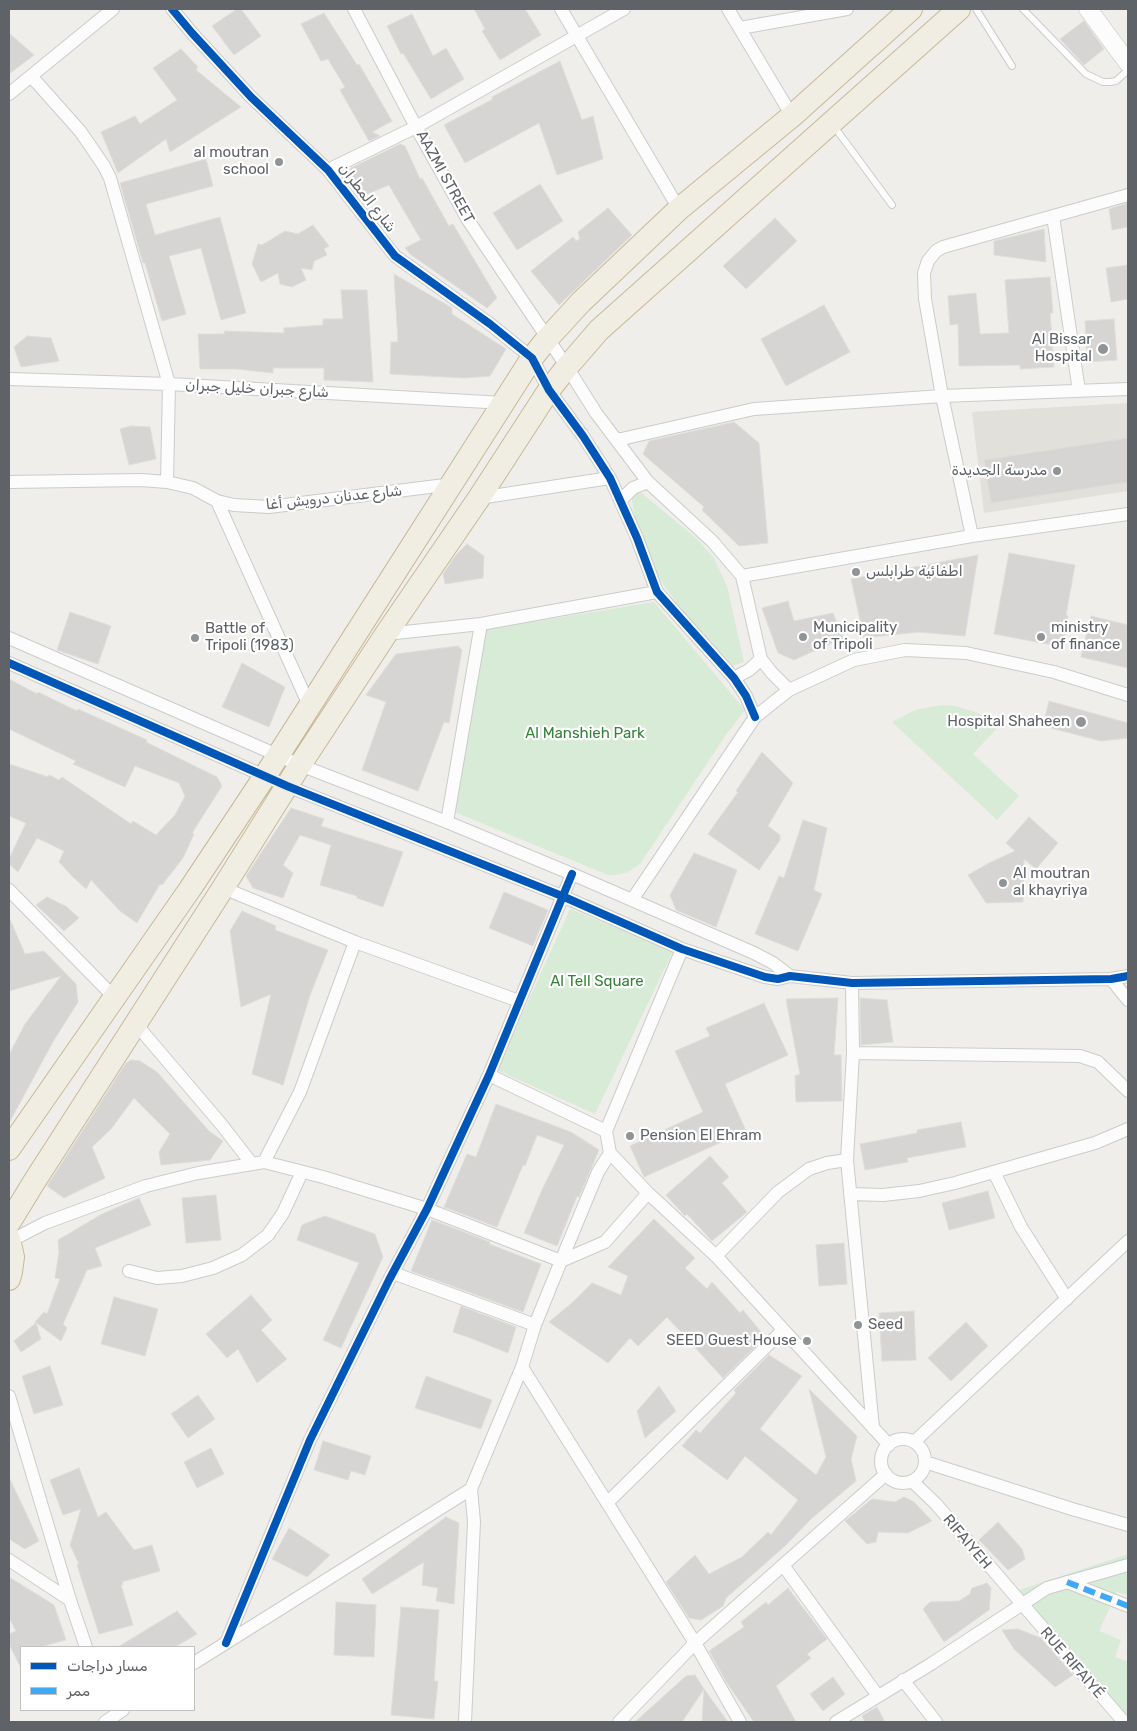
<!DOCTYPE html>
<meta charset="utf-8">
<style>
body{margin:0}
#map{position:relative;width:1137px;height:1731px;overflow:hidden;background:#efeeea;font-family:Rubik,Cairo,sans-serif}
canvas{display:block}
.frame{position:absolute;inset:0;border:10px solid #5f6368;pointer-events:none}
.legend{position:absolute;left:20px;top:1646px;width:175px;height:65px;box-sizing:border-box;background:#fff;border:1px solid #bfc1c3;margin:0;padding:6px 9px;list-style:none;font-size:15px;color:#5f6368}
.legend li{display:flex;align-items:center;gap:10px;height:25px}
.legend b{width:25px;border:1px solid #bfc1c3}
</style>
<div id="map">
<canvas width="1137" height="1731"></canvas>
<div class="frame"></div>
<ul class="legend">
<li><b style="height:6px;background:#0057b8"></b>مسار دراجات</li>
<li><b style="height:6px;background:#3fa9f5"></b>ممر</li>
</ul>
</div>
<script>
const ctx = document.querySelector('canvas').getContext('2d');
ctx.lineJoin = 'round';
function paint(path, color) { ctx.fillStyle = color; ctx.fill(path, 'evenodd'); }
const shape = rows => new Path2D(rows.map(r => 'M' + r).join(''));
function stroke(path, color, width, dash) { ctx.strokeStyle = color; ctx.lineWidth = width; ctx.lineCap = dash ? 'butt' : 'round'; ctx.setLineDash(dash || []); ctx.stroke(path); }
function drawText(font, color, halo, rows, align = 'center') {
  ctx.font = font + ' Rubik,Cairo,sans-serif'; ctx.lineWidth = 4.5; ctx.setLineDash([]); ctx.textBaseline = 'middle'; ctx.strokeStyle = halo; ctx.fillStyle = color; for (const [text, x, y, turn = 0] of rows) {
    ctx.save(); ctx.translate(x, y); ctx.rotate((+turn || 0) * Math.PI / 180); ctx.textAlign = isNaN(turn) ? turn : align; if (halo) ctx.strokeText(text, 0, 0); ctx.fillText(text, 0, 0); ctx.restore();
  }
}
paint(shape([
 [1128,403,1128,491,984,513,972,412]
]), '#e2e0da');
paint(shape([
 [639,491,696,538,714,558,727,586,744,662,733,666,685,614,662,583,653,567,639,532,634,513,631,495],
 [654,602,745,710,725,736,640,864,628,872,615,875,608,875,452,811,483,630],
 [941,705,955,706,978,713,999,726,973,754,1019,796,997,820,892,722,915,710],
 [570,909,673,951,595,1114,497,1070],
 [1128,1554,1128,1595,1117,1592,1099,1631,1121,1640,1115,1657,1128,1662,1128,1719,1016,1591]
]), '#d8ebd6');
const building = shape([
 [237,9,241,9,261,36,234,55,212,26,237,9],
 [474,9,525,9,541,35,500,60,482,31,485,29,474,9],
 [324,13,357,65,359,64,392,121,372,132,380,136,369,141,340,90,345,87,328,59,321,61,301,24,324,13],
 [412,14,433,56,446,48,464,79,431,99,403,53,401,54,387,26,412,14],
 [1084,21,1104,49,1084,65,1060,39,1084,21],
 [9,33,34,55,9,74,9,33],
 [181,49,198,67,196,70,241,107,170,152,166,139,118,173,101,132,135,116,140,124,177,100,153,68,181,49],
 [560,61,582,120,593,116,603,159,557,175,539,123,465,163,444,125,493,99,492,97,560,61],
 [400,144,405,146,420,179,422,178,449,226,453,224,497,298,487,308,410,254,405,248,421,240,389,185,365,195,348,174,351,168,400,144],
 [206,159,213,186,146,204,155,235,220,217,246,313,221,320,201,248,169,256,186,314,162,321,145,263,143,263,120,183,206,159],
 [540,184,563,221,517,250,493,213,540,184],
 [1128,203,1128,227,1112,230,1109,209,1128,203],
 [608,208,632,235,559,305,531,271,573,237,576,241,580,239,578,232,608,208],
 [775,218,797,241,746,289,723,266,775,218],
 [313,225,329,246,324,249,327,255,314,261,312,270,301,268,306,280,292,287,280,284,278,273,261,282,252,264,258,244,262,245,285,231,298,234,313,225],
 [1044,229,1046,262,994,255,994,241,1044,229],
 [1128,265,1128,299,1111,302,1106,268,1128,265],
 [394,274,452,308,452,314,506,349,490,376,464,378,390,374,391,342,398,342,394,274],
 [1050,277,1053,313,1050,313,1054,367,1020,369,1020,365,959,366,958,324,950,325,948,296,976,293,980,334,1009,333,1005,280,1050,277],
 [341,290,367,290,373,382,324,380,324,368,273,368,273,373,237,369,200,369,198,334,225,334,224,331,284,333,284,328,323,325,323,319,343,319,341,290],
 [824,305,850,352,786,386,761,339,824,305],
 [1114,319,1117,360,1087,362,1085,321,1114,319],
 [27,336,51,338,59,361,21,367,14,347,27,336],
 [734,422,759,443,768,543,739,546,702,510,704,507,643,454,649,441,734,422],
 [131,426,150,427,156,459,129,465,120,429,131,426],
 [1128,438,1128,482,991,503,984,460,1128,438],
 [467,544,484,556,483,578,445,584,443,574,456,555,467,544],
 [1009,553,1075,565,1066,615,1068,616,1063,647,994,634,1009,553],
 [978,555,965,636,918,632,864,638,851,579,978,555],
 [788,601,794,621,833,613,843,638,794,660,778,653,762,608,788,601],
 [70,612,111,626,98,664,57,650,70,612],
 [1091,616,1128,625,1128,668,1081,657,1091,616],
 [458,646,462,650,449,723,444,722,418,791,362,770,386,702,366,695,396,654,458,646],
 [242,663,285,687,269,727,222,707,242,663],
 [9,679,37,694,38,692,77,711,78,709,147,740,146,742,217,777,222,786,192,833,194,834,183,858,162,885,160,884,137,923,120,911,91,880,86,889,72,876,59,862,64,851,37,838,18,872,9,864,9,859,26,823,9,816,9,764,48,777,49,775,59,780,62,777,131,824,133,821,156,835,175,815,185,796,179,783,135,766,125,787,73,764,76,761,9,729,9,679],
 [1049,701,1128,723,1128,738,1101,741,1043,726,1049,701],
 [762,752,793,783,768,826,780,835,780,840,759,870,708,834,738,792,736,791,762,752],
 [291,808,324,819,321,826,403,852,383,907,357,898,357,896,320,885,331,845,300,835,283,865,293,873,283,898,253,888,246,876,291,808],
 [1029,817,1058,843,1036,869,1024,859,1023,902,986,903,968,875,989,863,1015,851,1006,843,1029,817],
 [803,820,827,828,814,890,822,894,798,951,755,934,779,876,784,878,803,820],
 [694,853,737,870,716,927,676,910,670,895,694,853],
 [504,892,548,910,533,946,489,928,504,892],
 [47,897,67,907,79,918,64,931,36,905,47,897],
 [242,911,276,926,275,930,328,950,310,995,283,1085,252,1074,271,994,241,1007,230,931,242,911],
 [9,917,25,954,44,951,76,984,78,1002,54,1040,9,1123,9,1055,25,1024,61,976,9,991,9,917],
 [838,998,834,1055,841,1055,842,1101,796,1102,795,1076,800,1074,786,999,838,998],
 [860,998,887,1000,893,1042,861,1045,860,998],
 [764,1003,788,1055,725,1084,746,1131,644,1177,630,1146,703,1112,675,1051,710,1036,706,1028,764,1003],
 [131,1060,140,1061,157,1072,209,1131,223,1141,210,1160,161,1165,159,1152,170,1134,134,1098,111,1129,92,1147,105,1178,64,1198,47,1186,126,1063,131,1060],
 [496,1104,571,1132,599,1150,579,1197,577,1196,557,1246,524,1233,542,1190,564,1145,537,1135,525,1166,523,1165,497,1227,444,1207,467,1154,476,1157,496,1104],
 [961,1122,966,1147,907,1158,908,1162,865,1170,860,1144,917,1133,917,1130,961,1122],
 [710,1156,729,1177,722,1183,747,1212,712,1241,687,1214,685,1216,666,1195,710,1156],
 [988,1191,995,1218,949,1230,942,1203,988,1191],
 [216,1195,221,1240,186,1243,182,1198,216,1195],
 [139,1198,151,1225,95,1248,102,1266,87,1270,63,1324,67,1328,61,1341,35,1322,44,1312,47,1314,60,1279,55,1278,59,1252,58,1240,102,1214,139,1198],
 [325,1216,375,1234,383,1257,341,1348,323,1340,359,1263,297,1240,302,1225,325,1216],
 [654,1219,695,1258,685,1268,707,1289,712,1282,740,1313,743,1310,765,1337,723,1378,667,1317,638,1346,630,1338,608,1363,549,1322,573,1302,592,1283,621,1295,628,1276,608,1267,654,1219],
 [432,1220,490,1242,489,1244,541,1264,523,1312,411,1271,432,1220],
 [844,1243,847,1284,819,1286,816,1245,844,1243],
 [251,1295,272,1320,261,1330,287,1359,257,1383,238,1349,227,1358,206,1334,251,1295],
 [114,1297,158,1309,145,1356,101,1344,114,1297],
 [461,1306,516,1327,508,1353,468,1337,453,1332,461,1306],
 [914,1311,916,1360,882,1361,879,1313,914,1311],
 [966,1322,988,1346,951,1381,928,1358,966,1322],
 [36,1323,41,1339,21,1352,14,1341,36,1323],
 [769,1355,802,1376,760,1429,816,1475,826,1457,809,1389,857,1436,851,1459,856,1481,811,1519,785,1546,726,1598,723,1606,701,1620,689,1618,666,1582,695,1555,709,1574,742,1557,768,1532,771,1535,798,1500,745,1456,727,1480,682,1446,696,1430,700,1433,736,1393,734,1390,769,1355],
 [50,1366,63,1405,34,1414,22,1376,50,1366],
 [426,1376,492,1400,481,1429,415,1408,426,1376],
 [659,1386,676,1411,645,1438,637,1411,659,1386],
 [198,1395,215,1419,188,1438,171,1414,198,1395],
 [323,1441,371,1456,365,1475,351,1471,348,1480,314,1470,323,1441],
 [211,1448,224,1474,197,1488,184,1462,211,1448],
 [79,1468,98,1517,106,1512,134,1550,152,1545,160,1571,122,1582,123,1584,121,1585,133,1625,99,1634,77,1565,79,1564,70,1545,81,1509,63,1515,50,1480,79,1468],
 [9,1477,39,1541,25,1549,9,1539,9,1477],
 [904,1497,914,1502,932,1521,908,1533,878,1532,876,1542,867,1544,845,1521,872,1499,895,1502,904,1497],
 [446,1517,459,1523,454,1604,436,1601,438,1588,422,1585,424,1562,372,1594,362,1579,446,1517],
 [998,1522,1022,1549,1025,1559,1008,1570,979,1540,998,1522],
 [289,1528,330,1555,307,1577,272,1559,289,1528],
 [9,1577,54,1605,66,1640,40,1647,21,1647,21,1668,9,1644,9,1634,16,1631,9,1618,9,1577],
 [987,1583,991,1588,989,1610,944,1642,923,1609,930,1602,959,1601,970,1594,972,1588,987,1583],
 [788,1588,827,1639,807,1654,811,1658,776,1686,796,1722,754,1722,727,1683,709,1651,744,1627,741,1622,766,1602,768,1605,788,1588],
 [336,1602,376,1605,374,1657,334,1655,336,1602],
 [401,1607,439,1610,434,1681,438,1681,434,1719,391,1715,401,1607],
 [177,1611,197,1634,175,1647,118,1647,177,1611],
 [1018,1629,1041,1638,1073,1675,1055,1687,1014,1649,1002,1630,1018,1629],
 [695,1675,704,1689,682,1722,635,1722,686,1676,695,1675],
 [833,1677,845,1694,823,1711,810,1694,833,1677],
 [704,1689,728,1722,702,1722,704,1689],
 [877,1707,885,1722,865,1722,862,1716,877,1707]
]);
paint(building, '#d6d5d3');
stroke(building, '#deddd9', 1);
const lane = shape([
 [976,9,1012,66],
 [1023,9,1086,74,1103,82,1110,82,1116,81,1128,70],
 [833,125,892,205]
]);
const street = shape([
 [172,9,192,33,251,97,328,170,395,256,490,324,532,358,549,390,583,436,610,478,637,538,657,592,734,678,746,696,755,717],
 [354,9,416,127,468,220,567,367,596,413,648,482,712,541,742,576,761,659,772,673,789,690],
 [561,9,679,209],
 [728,9,792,116],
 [740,28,847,9],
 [31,76,80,131,104,166,110,178,169,384,167,482],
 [9,94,113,9],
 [328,170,416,127,624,9],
 [1053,216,1079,391],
 [9,379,169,384,504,403],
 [617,440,754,409,942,396,1128,389],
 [9,482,141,480,167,482,193,488,217,501,234,505,269,507,453,484],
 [479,498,610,478],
 [621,500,633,488,648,482],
 [217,501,309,705],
 [972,536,942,396,925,299,924,273,928,261,936,251,943,247,1128,195],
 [742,576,972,536,1128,514],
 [386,634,481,624,657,592],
 [9,638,300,765,447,822,572,874,754,953,773,963,790,976],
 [9,663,287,786,562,896,682,949,765,977,778,979,790,976,852,983,1111,979,1128,976],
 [734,678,749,670,761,659],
 [447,822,481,624],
 [223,888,355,942,519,1001],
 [9,890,114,997],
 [632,900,755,717,789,690,854,660,905,650,966,653,1054,672,1128,695],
 [1111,979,1128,1000],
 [852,983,853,1053,847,1160,873,1428],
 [135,1023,221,1124,252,1164],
 [853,1053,1080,1056,1098,1062,1128,1091],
 [489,1075,606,1131,610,1153,648,1193,716,1256,889,1445],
 [606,1131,682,949],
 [264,1162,300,1092,355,942],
 [994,1172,1021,1227,1067,1299],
 [850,1194,883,1195,919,1191,955,1183,1095,1143,1128,1129],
 [10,1241,45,1223,146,1186,198,1173,264,1162,323,1177,427,1209,561,1261,605,1242,648,1193],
 [716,1256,778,1192,809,1169,827,1163,847,1160],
 [129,1271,157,1278,182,1276,213,1268,242,1255,268,1235,283,1213,302,1172],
 [393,1273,535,1325],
 [522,1367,695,1643,740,1722],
 [9,1396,70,1600,86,1647],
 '881 1461a22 22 0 1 1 44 0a22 22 0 1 1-44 0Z',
 [914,1442,1128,1241],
 [925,1462,1072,1509,1128,1525],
 [912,1481,936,1504,1124,1722],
 [607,1503,783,1330],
 [9,1560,70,1600],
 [783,1565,878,1696],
 [1067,1582,1128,1606],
 [226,1643,310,1440,389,1280,427,1209,489,1075,572,874],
 [194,1663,471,1489,522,1367,535,1325,561,1261,598,1172,610,1153],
 [903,1680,936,1722],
 [105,1722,123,1710],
 [465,1722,474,1522,471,1489],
 [619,1722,695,1643,886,1474],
 [836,1722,931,1664,1047,1588,1128,1565]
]);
const secondary = shape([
 [1088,9,1128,63]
]);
const highway = shape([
 [9,1149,190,889,265,776,532,358,547,339,581,302,679,209,792,116,911,9],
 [9,1223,34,1182,223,888,300,765,386,634,479,498,549,390,567,367,599,330,959,9],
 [9,1239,13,1257,11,1272,9,1279]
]);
stroke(lane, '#cbcccc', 8);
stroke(street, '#cbcccc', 14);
stroke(secondary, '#cacacb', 19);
stroke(highway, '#c8b996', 24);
stroke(lane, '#fdfcfc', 6);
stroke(street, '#fdfcfc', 12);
stroke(secondary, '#fdfcfc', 18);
stroke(highway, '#f0ede3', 22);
stroke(shape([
 [1067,1582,1128,1606]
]), '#3fa9f5', 6, [12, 6]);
stroke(shape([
 [172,9,192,33,251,97,328,170,395,256,490,324,532,358,549,390,583,436,610,478,637,538,657,592,734,678,746,696,755,717],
 [9,663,287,786,562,896,682,949,765,977,778,979,790,976,852,983,1111,979,1128,976],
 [226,1643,310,1440,389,1280,427,1209,489,1075,572,874]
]), '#0057b8', 8);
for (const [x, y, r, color] of [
 [279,162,5,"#919496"],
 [1103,349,6,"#919496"],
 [1057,471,5,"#919496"],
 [856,572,5,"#919496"],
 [803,637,5,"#919496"],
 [1041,637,5,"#919496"],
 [195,638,5,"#919496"],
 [1081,722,6,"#919496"],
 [1003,883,5,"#919496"],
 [630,1136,5,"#919496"],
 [858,1325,5,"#919496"],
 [807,1341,5,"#919496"]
]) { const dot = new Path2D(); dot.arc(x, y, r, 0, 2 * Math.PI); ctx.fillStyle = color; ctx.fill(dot); stroke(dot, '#fff', 2); }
drawText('15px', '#5f6368', '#fff', [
 ["al moutran",269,153,"right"],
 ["school",269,170,"right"],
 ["Al Bissar",1092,340,"right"],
 ["Hospital",1092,357,"right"],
 ["مدرسة الجديدة",1047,471,"right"],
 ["اطفائية طرابلس",866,572],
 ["Municipality",813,628],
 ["of Tripoli",813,645],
 ["ministry",1051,628],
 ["of finance",1051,645],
 ["Battle of",205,629],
 ["Tripoli (1983)",205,646],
 ["Hospital Shaheen",1070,722,"right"],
 ["Al moutran",1013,874],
 ["al khayriya",1013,891],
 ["Pension El Ehram",640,1136],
 ["Seed",868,1325],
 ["SEED Guest House",797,1341,"right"]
], 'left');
drawText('15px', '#5f6368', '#fff', [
 ["AAZMI STREET",445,177,61],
 ["شارع المطران",367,198,52],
 ["شارع جبران خليل جبران",257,389,3],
 ["شارع عدنان درويش أغا",334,498,-6],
 ["RIFAIYEH",967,1542,50],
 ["RUE RIFAIYÉ",1072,1663,49]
]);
drawText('15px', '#348238', '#fff', [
 ["Al Manshieh Park",585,734],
 ["Al Tell Square",597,982]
]);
</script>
